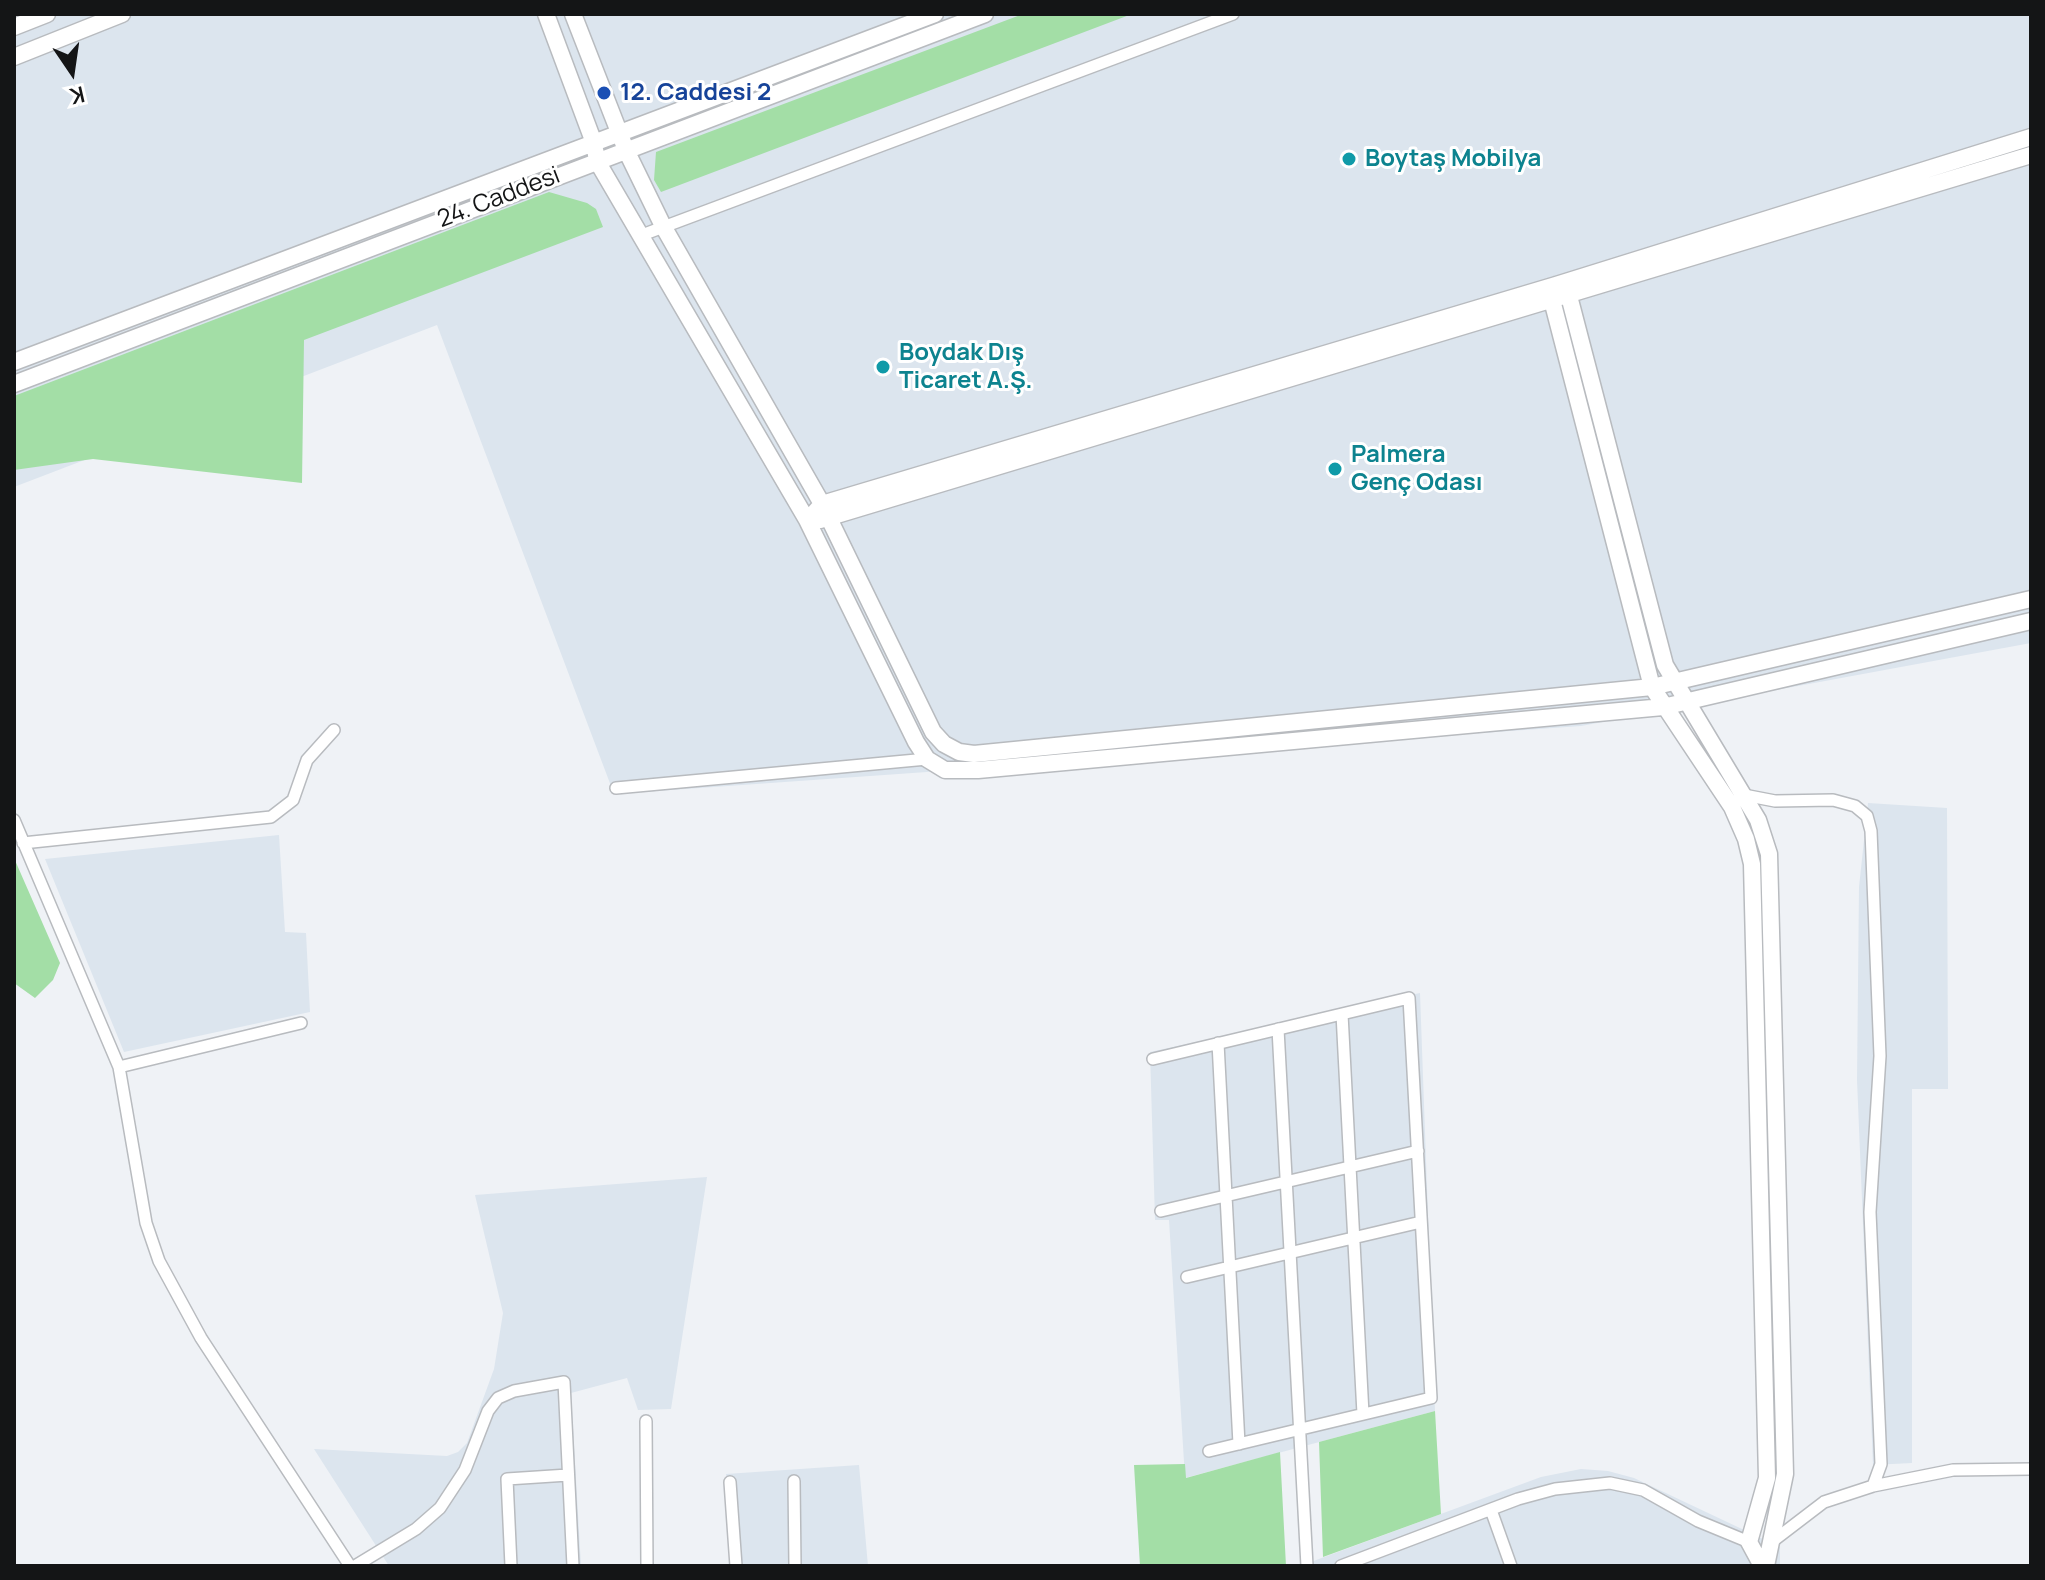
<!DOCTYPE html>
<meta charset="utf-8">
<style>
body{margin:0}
#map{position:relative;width:2045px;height:1580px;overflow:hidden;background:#eff2f6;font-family:Manrope,sans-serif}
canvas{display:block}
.frame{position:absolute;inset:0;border:16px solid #141516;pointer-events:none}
.north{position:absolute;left:32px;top:32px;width:80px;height:80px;-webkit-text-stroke:6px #fff;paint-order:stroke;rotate:167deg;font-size:22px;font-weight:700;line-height:32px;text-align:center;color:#141516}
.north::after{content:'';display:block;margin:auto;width:28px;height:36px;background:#141516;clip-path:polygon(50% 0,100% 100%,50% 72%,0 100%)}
</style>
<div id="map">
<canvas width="2045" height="1580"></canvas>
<div class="frame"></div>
<div class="north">K</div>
</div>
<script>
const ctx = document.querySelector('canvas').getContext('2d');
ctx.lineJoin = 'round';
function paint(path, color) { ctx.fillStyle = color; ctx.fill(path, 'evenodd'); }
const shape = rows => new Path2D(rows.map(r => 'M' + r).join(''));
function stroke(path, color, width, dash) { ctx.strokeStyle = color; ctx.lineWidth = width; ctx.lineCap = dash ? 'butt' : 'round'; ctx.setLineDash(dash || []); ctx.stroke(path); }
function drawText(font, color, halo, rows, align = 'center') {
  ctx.font = font + ' Manrope,sans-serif'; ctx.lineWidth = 6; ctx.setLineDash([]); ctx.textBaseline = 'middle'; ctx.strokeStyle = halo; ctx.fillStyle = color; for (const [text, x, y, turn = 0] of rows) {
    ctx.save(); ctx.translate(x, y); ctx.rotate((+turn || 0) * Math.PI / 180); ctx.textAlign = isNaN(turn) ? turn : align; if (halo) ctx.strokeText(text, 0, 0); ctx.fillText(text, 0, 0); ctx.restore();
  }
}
paint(shape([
 [14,14,2031,14,2031,643,1581,726,614,794,437,325,14,487],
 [1868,803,1947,808,1948,1089,1912,1089,1912,1463,1873,1465,1857,1080,1859,887],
 [279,835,285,932,306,933,310,1012,124,1052,45,859],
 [1420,993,1435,1411,1185,1478,1169,1220,1155,1220,1150,1052],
 [707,1177,671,1409,638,1410,627,1378,571,1393,581,1566,389,1566,314,1449,447,1456,458,1452,467,1443,494,1369,503,1313,475,1195],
 [859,1465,868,1566,740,1566,726,1474],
 [1581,1469,1608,1471,1634,1478,1780,1547,1780,1566,1300,1566,1541,1477]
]), '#dce5ee');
paint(shape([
 [1023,14,1132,14,661,192,654,180,656,152],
 [549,192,587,203,596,209,603,227,304,340,302,483,93,459,14,470,14,396],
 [14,858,60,963,53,980,35,998,14,983],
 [1435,1411,1441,1514,1323,1557,1319,1442],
 [1280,1452,1286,1566,1140,1566,1134,1465,1185,1464,1186,1478]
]), '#a3dea6');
const street = shape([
 [642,235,1233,14],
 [616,788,927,759],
 [1744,795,1775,801,1833,800,1855,806,1867,816,1871,831,1880,1056,1870,1212,1881,1464,1873,1486,1824,1502,1773,1541],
 [14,820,119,1067,146,1223,159,1261,201,1338,350,1566],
 [23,843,271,817,293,800,307,760,334,730],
 [1342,1014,1363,1414],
 [1278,1029,1307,1566],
 [1218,1043,1239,1444],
 [1153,1059,1409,998,1431,1398,1209,1451],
 [119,1067,301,1023],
 [1161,1211,1418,1151],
 [1187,1277,1421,1222],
 [646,1421,647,1566],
 [794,1481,795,1566],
 [730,1482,736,1566],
 [1873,1486,1953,1470,2031,1469],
 [1491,1510,1511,1566],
 [355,1566,416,1529,440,1508,465,1470,488,1411,498,1398,514,1391,564,1382,573,1566],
 [511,1566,507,1479,568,1475],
 [1341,1566,1518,1499,1555,1489,1610,1483,1643,1490,1698,1521,1749,1542]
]);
const secondary = shape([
 [546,14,594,143,597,161,807,520,916,742,927,759,945,770,978,770,1663,707,2031,621],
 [573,14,626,150,663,226,822,504,933,732,944,744,959,752,974,754,1652,687,2031,599],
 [14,27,47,14],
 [14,57,122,14],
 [14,362,935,14],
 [14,384,985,14],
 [815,512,822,504,1556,285,2031,137],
 [820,520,2031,155],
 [1762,1566,1749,1542,1767,1478,1752,864,1746,839,1732,807,1652,687,1552,300,1556,285,1569,296,1665,665,1758,820,1769,854,1785,1474,1766,1566]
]);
stroke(street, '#b8bbbf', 14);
stroke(secondary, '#b8bbbf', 19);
stroke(street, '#fff', 11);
stroke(secondary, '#fff', 16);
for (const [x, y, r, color] of [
 [604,93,8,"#1a4fb4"],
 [1349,159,8,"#0f9aa8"],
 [883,367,8,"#0f9aa8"],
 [1335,469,8,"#0f9aa8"]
]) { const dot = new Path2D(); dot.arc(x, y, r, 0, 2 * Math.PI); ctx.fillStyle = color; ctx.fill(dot); stroke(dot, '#fff', 3); }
drawText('bold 24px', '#164399', '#fff', [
 ["12. Caddesi 2",620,93]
], 'left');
drawText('bold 24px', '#0d838f', '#fff', [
 ["Boytaş Mobilya",1365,159],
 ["Boydak Dış",899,353],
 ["Ticaret A.Ş.",899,381],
 ["Palmera",1351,455],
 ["Genç Odası",1351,483]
], 'left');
drawText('24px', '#141516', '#fff', [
 ["24. Caddesi",499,198,-21]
]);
</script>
